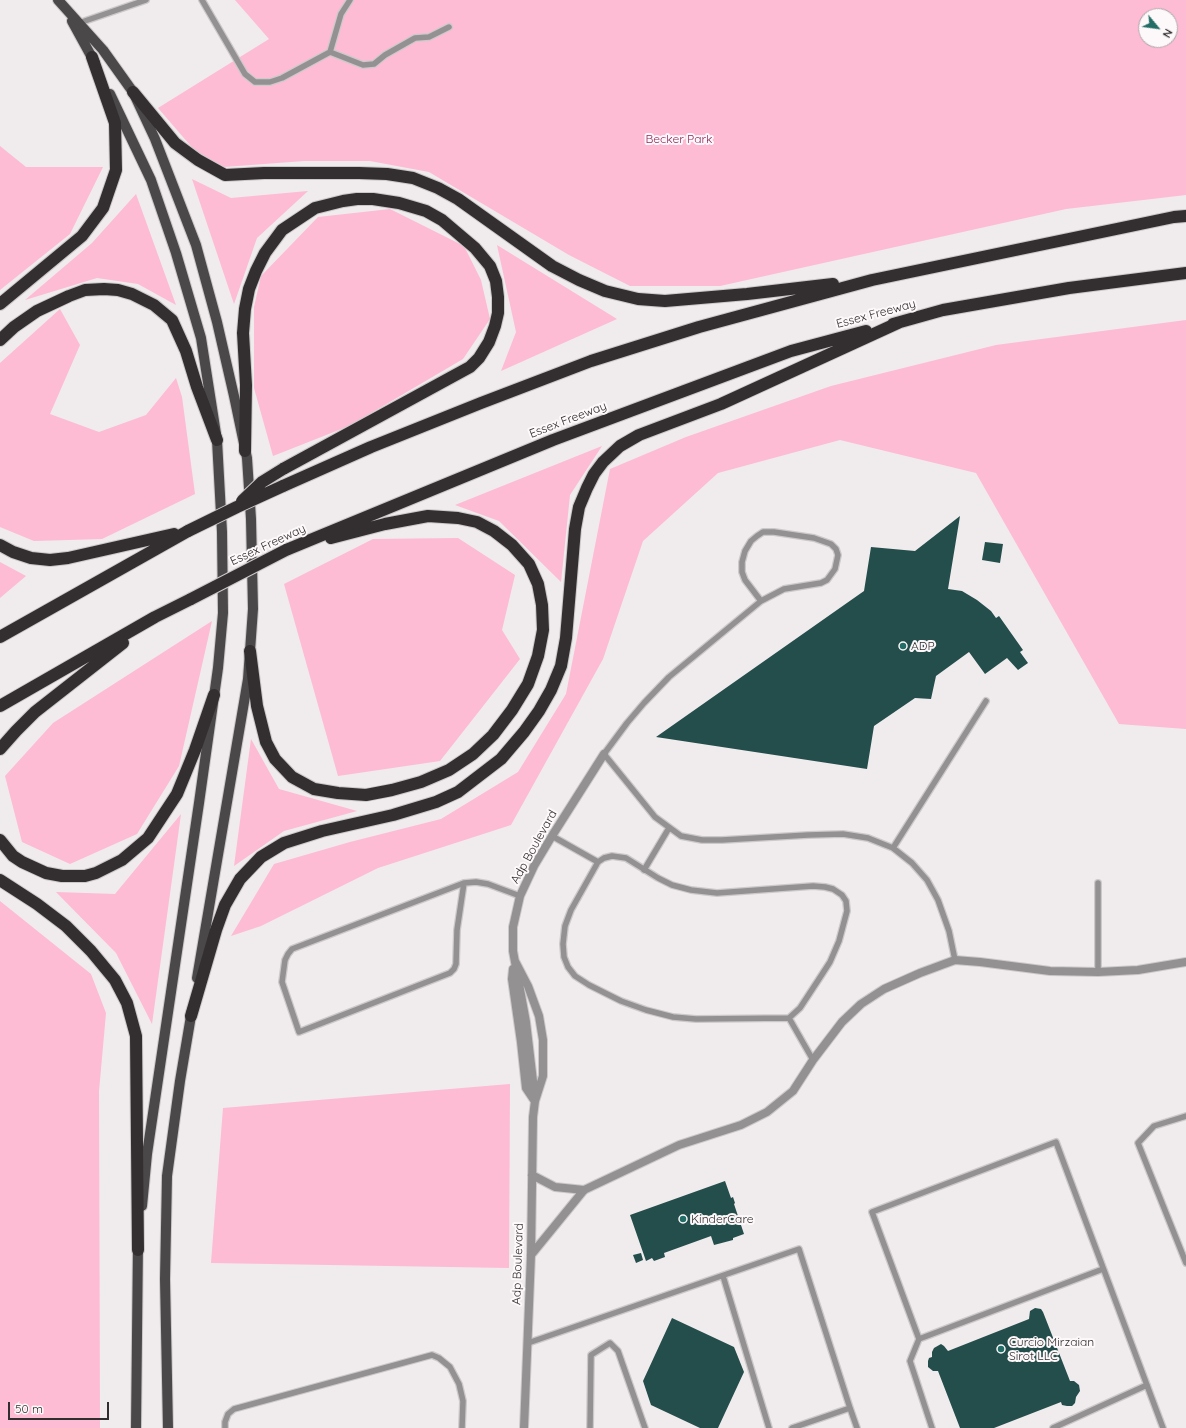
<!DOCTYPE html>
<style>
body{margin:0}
#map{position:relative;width:1186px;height:1428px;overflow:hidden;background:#f0ebed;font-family:Quicksand,sans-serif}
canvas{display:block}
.north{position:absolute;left:1138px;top:8px;width:40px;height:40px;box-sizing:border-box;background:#fdf8fa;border:1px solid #aba7a8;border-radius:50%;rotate:119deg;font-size:11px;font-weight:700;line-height:16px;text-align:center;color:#2f2d2e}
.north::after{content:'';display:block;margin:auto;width:14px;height:18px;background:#236d67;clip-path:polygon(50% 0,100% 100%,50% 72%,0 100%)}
.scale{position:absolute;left:8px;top:1402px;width:101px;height:18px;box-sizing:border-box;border:2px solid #2f2d2e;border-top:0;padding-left:5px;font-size:12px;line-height:14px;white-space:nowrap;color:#2f2d2e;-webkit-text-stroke:3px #fdf8fa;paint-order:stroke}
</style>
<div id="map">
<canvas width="1186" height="1428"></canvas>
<div class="north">N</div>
<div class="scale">50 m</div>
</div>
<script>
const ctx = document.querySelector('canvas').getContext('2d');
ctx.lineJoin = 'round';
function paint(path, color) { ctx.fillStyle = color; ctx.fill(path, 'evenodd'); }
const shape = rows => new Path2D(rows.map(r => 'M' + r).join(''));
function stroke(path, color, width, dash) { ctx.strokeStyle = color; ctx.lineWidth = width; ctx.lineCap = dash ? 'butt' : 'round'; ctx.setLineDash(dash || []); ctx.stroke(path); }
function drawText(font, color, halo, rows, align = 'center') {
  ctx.font = font + ' Quicksand,sans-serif'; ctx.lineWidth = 4; ctx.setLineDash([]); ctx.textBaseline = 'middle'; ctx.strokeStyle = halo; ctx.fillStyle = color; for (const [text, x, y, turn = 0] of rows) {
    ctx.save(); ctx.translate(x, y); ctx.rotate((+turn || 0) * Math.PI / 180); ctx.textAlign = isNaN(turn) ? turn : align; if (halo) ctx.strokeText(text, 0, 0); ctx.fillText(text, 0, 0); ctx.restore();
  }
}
paint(shape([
 [235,0,1186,0,1186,195,1066,209,720,286,630,286,569,255,429,172,370,161,304,161,224,167,196,152,158,108,269,39],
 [1146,16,1170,16,1170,40,1146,40],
 [0,146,26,167,103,167,70,234,0,290],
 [192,179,231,198,308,191,257,238,234,304],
 [136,194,176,305,138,284,97,278,25,300,92,243],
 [390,209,464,246,481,280,490,319,463,359,349,426,273,456,254,388,254,307,261,276,318,217],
 [497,245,617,319,501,371,516,332],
 [60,309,80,345,50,414,99,432,146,415,176,378,182,397,195,494,102,539,34,541,0,527,0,363],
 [1186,320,1186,729,1119,724,976,473,840,440,718,473,643,541,603,659,511,825,378,868,261,926,231,936,274,864,350,842,441,819,518,772,566,694,610,469,686,437,831,386,996,345],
 [602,446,570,495,561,582,499,521,455,505],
 [458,538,515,575,502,630,520,659,440,761,338,776,284,584,373,539],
 [0,562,26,576,0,598],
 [212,621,179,766,137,834,70,864,22,842,5,776,53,723],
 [251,739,279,789,357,811,284,831,234,866],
 [181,814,152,1024,116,953,56,892,115,894],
 [0,901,91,974,106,1013,99,1091,100,1428,0,1428],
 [510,1084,509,1268,211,1263,223,1108]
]), '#fdbbd4');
paint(shape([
 [960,516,948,589,962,591,977,600,991,611,996,618,999,616,1023,650,1020,652,1028,663,1018,670,1007,658,985,674,969,652,936,676,931,699,915,698,874,726,867,769,656,737,864,591,871,547,915,551],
 [985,542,1003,544,1000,563,982,560],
 [725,1181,731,1198,733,1197,735,1203,734,1204,744,1234,733,1238,733,1240,714,1245,711,1236,664,1253,665,1257,654,1261,652,1258,646,1261,630,1215],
 [641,1253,643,1260,636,1263,633,1255],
 [1035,1308,1041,1309,1043,1312,1070,1381,1074,1381,1079,1385,1080,1391,1076,1397,1075,1403,1072,1406,1067,1406,1062,1405,1061,1402,994,1428,960,1428,938,1371,933,1371,928,1367,928,1361,929,1358,932,1357,932,1352,934,1348,941,1344,944,1346,948,1351,1029,1319,1030,1311],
 [672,1318,734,1347,744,1372,718,1428,700,1428,651,1405,643,1381]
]), '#244e4b');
const service = shape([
 [202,0,245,74,255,82,270,82,282,78,330,52,363,65,374,64,385,55,415,38,429,37,449,27],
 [79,23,146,0],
 [330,52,341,14,350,0],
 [761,601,745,580,742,572,742,562,745,551,751,541,757,536,763,532,774,532,814,538,831,544,836,549,838,555,835,569,827,580,821,583,784,589,761,601,669,677,644,703,627,723,604,754,655,817,681,836,702,840,722,840,808,835,843,834,868,838,893,848,912,863,927,880,938,900,949,931,955,960],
 [552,836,598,862],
 [893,848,986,701],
 [612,856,626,858,658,878,672,885,691,890,717,893,813,886,825,887,833,889,842,895,846,901,847,911,839,941,830,962,819,979,800,1008,789,1018,696,1019,673,1017,646,1010,621,1001,589,985,575,976,568,967,564,957,563,944,565,926,571,910,598,862,604,858,612,856],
 [644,870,669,828],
 [464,883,457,930,456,964,454,969,450,973,299,1032,282,982,285,960,288,954,292,949,464,883,476,882,488,884,520,896],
 [1098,972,1098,883],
 [789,1018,813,1060],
 [1186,1116,1154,1126,1138,1143,1186,1263],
 [723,1276,769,1428],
 [919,1339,1103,1269],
 [528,1343,799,1249,850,1408,792,1428],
 [850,1408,857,1428],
 [225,1428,225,1422,228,1414,234,1409,432,1355,439,1358,450,1367,459,1384,463,1401,462,1428],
 [590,1428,591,1355,610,1343,618,1351,645,1428],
 [932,1428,910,1361,919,1339,872,1212,1056,1142,1163,1428],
 [1053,1428,1147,1385]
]);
const minor = shape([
 [515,961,528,986,539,1016,543,1040,543,1076,535,1101,533,1117,531,1255,524,1428],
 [513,969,512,979,521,1042,526,1088,534,1100],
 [535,1098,526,1022,513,951,513,927,520,896,534,866,552,836,604,754],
 [532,1175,555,1187,584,1190],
 [531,1255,584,1190,679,1145,741,1125,767,1112,793,1091,813,1060,842,1022,861,1004,884,989,920,973,955,960,980,962,1050,971,1098,972,1138,970,1186,962]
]);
const primary = shape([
 [58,0,103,50,133,92,155,139,196,245,217,322,234,396,247,458,251,519,253,609,248,679,197,978],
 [72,21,95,63],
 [110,94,151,180,176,253,201,338,217,440,222,532,223,613,218,668,199,803,147,1154,142,1206],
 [136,1428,138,1243],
 [168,1428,165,1279,167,1176,180,1081,192,1010]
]);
const motorway = shape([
 [133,92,175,143,198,160,225,175,264,173,359,173,387,174,413,178,438,188,458,199,552,266,579,280,605,291,638,299,665,301,747,294,833,284],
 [0,304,82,236,103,208,116,170,115,123,92,57],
 [893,324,943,310,1069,288,1186,273],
 [0,340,14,327,37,311,69,296,85,290,104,289,118,290,132,294,154,305,172,320,186,351,197,387,217,440],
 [245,451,246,385,243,333,245,309,249,289,256,271,265,253,282,230,315,208,343,201,357,199,373,199,399,203,426,211,442,220,475,248,490,266,496,281,498,297,498,313,495,326,489,342,479,358,470,367,283,469],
 [283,486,371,447,481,403,591,361,699,327,872,280,1174,217,1186,216],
 [0,545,13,552,31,558,50,560,68,558,174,534],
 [286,550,553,440,791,351,866,331],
 [0,637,188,531],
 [250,651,257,706,266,742,275,759,292,777,314,789,338,793,366,795,392,790,421,782,449,770,473,754,493,735,512,710,528,684,538,656,543,630,542,605,538,584,529,564,512,545,494,531,477,522,458,518,428,516,385,524,331,538],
 [0,706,155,617,191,599],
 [0,749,16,731,35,712,123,643],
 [0,840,13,856,22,862,46,873,62,876,85,876,96,873,122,860,148,838,177,794,195,750,214,695],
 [0,880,37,904,66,926,91,951,115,980,127,1003,136,1036,138,1250],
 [191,1016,216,930,225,905,240,879,261,857,284,843,322,831,393,815,436,802,458,792,501,759,524,732,539,711,551,690,561,666,566,638,575,529,579,507,587,488,594,474,603,462,620,446,639,435,721,404,900,322]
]);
stroke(service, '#cdc9cb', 8);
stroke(minor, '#cdc9cb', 10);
stroke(primary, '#cdc9cb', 12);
stroke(motorway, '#cdc9cb', 14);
stroke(service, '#939192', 5.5);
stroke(minor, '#939192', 8);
stroke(primary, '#4b4849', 10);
stroke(motorway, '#332f30', 12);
const motorwayBridge = shape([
 [242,501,262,482,283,469],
 [188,531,237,507,283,486],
 [191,599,286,550]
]);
stroke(motorwayBridge, '#cdc9cb', 14, []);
stroke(motorwayBridge, '#332f30', 12);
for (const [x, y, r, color] of [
 [903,646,4,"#236d67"],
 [683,1219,4,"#236d67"],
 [1001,1349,4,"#236d67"]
]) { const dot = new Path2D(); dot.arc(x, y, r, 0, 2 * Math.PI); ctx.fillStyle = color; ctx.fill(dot); stroke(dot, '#fdf8fa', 1.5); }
drawText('12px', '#90255a', '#fdf8fa', [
 ["Becker Park",679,139]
]);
drawText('12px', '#2f2d2e', '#fdf8fa', [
 ["Essex Freeway",876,314,-15],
 ["Essex Freeway",568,420,-21],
 ["Essex Freeway",268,545,-25],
 ["Adp Boulevard",534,847,-61],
 ["Adp Boulevard",518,1264,-88]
]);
drawText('12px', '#2f2d2e', '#fdf8fa', [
 ["ADP",911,646],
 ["KinderCare",691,1219],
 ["Curcio Mirzaian",1009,1342],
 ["Sirot LLC",1009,1356]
], 'left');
</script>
